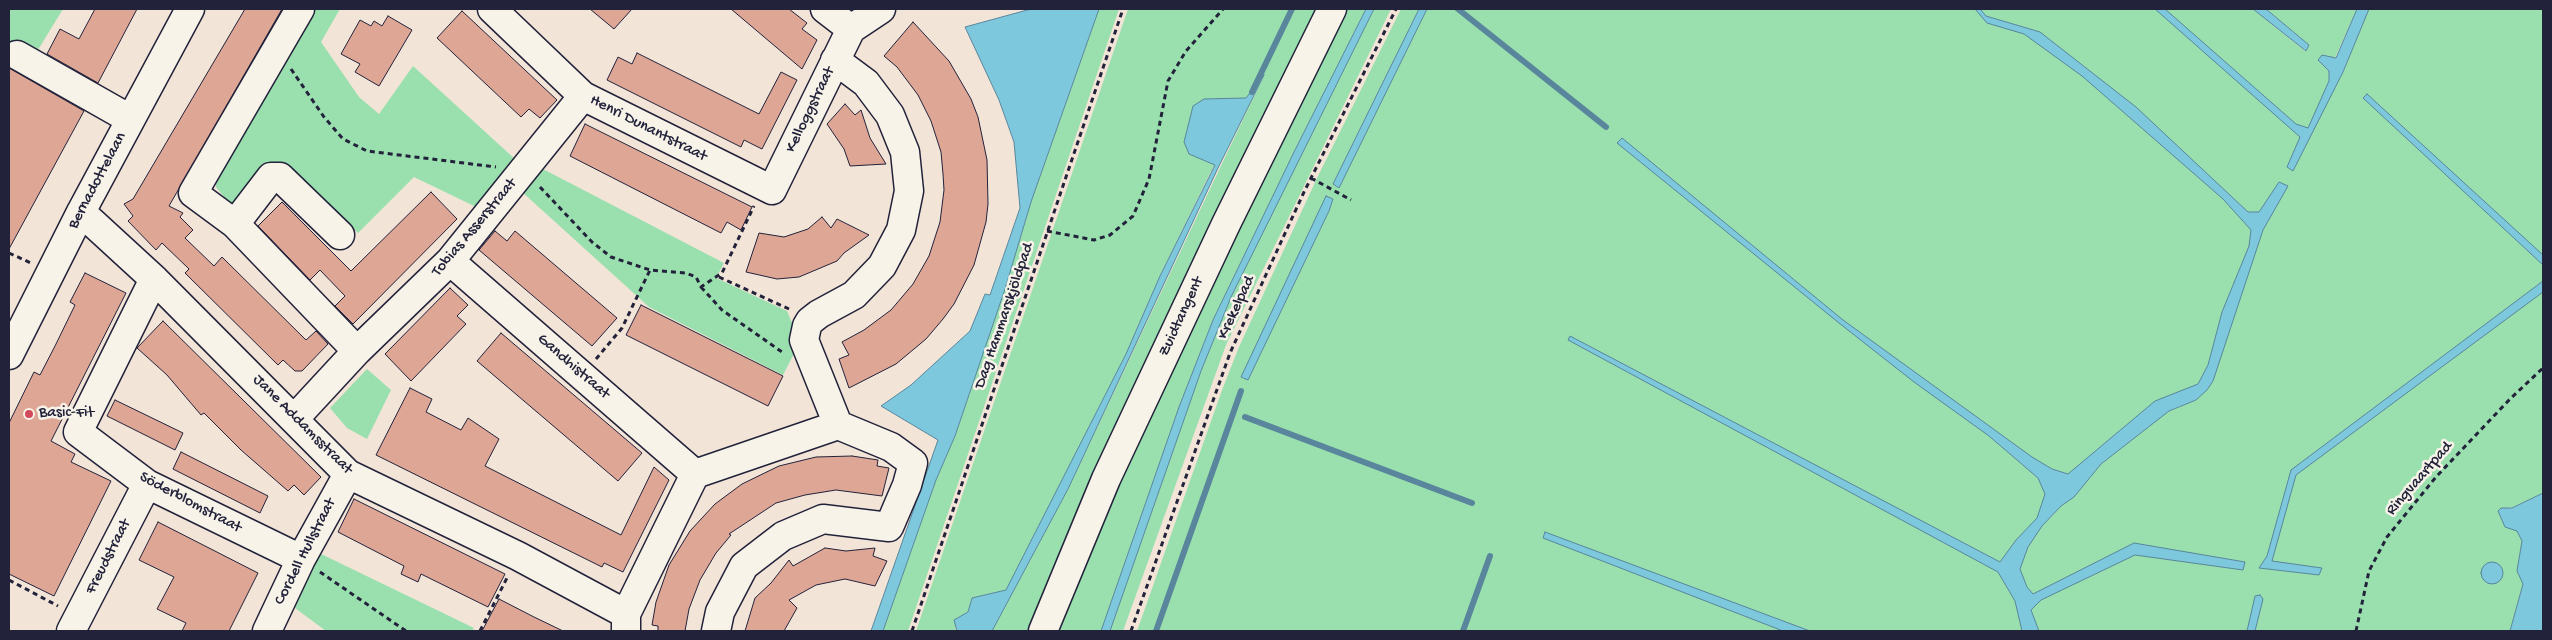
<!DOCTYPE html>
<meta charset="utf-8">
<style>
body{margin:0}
#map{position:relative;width:2552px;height:640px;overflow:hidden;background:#f2e4d7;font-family:"Gochi Hand",sans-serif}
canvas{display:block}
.frame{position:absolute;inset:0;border:10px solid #22223b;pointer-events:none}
</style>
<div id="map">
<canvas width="2552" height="640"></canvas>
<div class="frame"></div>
</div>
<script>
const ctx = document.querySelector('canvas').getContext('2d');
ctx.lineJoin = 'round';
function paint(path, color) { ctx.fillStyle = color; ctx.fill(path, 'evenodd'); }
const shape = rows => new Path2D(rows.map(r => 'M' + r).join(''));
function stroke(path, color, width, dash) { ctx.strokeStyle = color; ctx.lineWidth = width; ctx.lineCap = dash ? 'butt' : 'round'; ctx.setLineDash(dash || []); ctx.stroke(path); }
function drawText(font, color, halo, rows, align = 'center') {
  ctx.font = font + ' "Gochi Hand",sans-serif'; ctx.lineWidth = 5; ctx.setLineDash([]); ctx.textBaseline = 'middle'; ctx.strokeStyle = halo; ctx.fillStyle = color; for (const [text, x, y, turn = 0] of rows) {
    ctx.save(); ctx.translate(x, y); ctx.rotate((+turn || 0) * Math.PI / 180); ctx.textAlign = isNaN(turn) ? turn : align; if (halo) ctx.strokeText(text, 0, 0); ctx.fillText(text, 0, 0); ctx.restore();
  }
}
paint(shape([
 [9,9,63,9,33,58,9,45],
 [314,9,340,9,321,42,359,97,379,114,413,66,516,160,476,207,414,177,358,233,283,162,241,207,229,203,216,187,215,181],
 [1099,9,1119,9,908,631,883,631,936,480,955,436,1005,289,1031,202],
 [1128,9,1316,9,1240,162,1101,465,1031,631,992,631,1068,489,1263,77,1210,173,1160,276,1126,354,1006,591,972,598,968,612,955,628,957,631,916,631],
 [1343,9,1366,9,1295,150,1213,320,1179,407,1101,631,1054,631,1122,475,1263,169],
 [1374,9,1391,9,1226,345,1123,631,1110,631,1201,371,1231,297],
 [1401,9,1419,9,1333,184,1339,188,1427,9,2253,9,2305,51,2309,45,2266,9,2357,9,2329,71,2329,81,2320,105,2291,162,2343,72,2369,9,2543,9,2543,493,2512,508,2508,507,2522,541,2523,584,2510,631,1137,631,1222,390,1239,347,1317,178],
 [1333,200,1329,211,1248,380,1241,377],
 [2255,244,2213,381,2196,400,2169,411,2204,385],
 [1992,437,2052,469,2068,474,2074,496,2061,506,2042,526,2056,500,2038,478],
 [541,168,724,263,716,278,787,311,800,342,783,375,649,307,521,191],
 [367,369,391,390,367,439,347,428,330,408],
 [317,552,474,628,472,631,326,631,291,605]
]), '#9ae0ae');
const water = shape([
 [1031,9,1099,9,1031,202,1005,289,955,436,936,480,883,631,871,631,938,440,881,406,911,385,970,331,985,294,990,295,1020,208,1014,142,999,100,965,27,1031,9],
 [1366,9,1374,9,1231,297,1201,371,1110,631,1101,631,1179,407,1213,320,1295,150,1366,9],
 [1419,9,1427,9,1339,188,1333,184,1419,9],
 [1975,9,1980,9,1986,16,2040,32,2136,107,2248,212,2259,212,2279,182,2288,186,2263,230,2213,381,2207,390,2196,400,2169,411,2101,464,2074,497,2061,506,2042,526,2028,547,2020,569,2027,587,2033,594,2134,543,2245,562,2243,570,2135,555,2041,600,2031,610,2039,631,2022,631,2015,601,1998,572,1568,340,1570,336,2000,562,2016,540,2037,518,2045,494,2038,478,1989,436,1914,382,1839,323,1617,143,1622,138,1843,320,2032,457,2052,469,2068,474,2155,401,2198,384,2208,365,2222,312,2249,246,2251,230,2223,199,2082,76,2024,34,1987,23,1975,9],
 [2155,9,2165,9,2296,124,2308,128,2329,81,2329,71,2318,60,2322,55,2336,58,2357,9,2369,9,2343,72,2293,171,2287,167,2300,137,2155,9],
 [2253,9,2266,9,2309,45,2306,51,2253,9],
 [1264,75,1218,168,1068,489,992,631,957,631,954,620,968,612,972,598,1006,590,1126,354,1160,276,1215,165,1189,154,1184,142,1193,106,1204,99,1246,98,1264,75],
 [2367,94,2543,255,2543,265,2363,98,2367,94],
 [1326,196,1333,199,1329,211,1248,380,1241,377,1326,196],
 [2543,281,2543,292,2296,475,2272,561,2322,568,2319,575,2259,568,2267,556,2291,470,2543,281],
 [2543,493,2543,631,2510,631,2523,584,2517,571,2522,541,2517,531,2505,527,2498,511,2501,508,2512,508,2543,493],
 [1545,532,1810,631,1811,631,1783,631,1543,538,1545,532],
 '2481 573a11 11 0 1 1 22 0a11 11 0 1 1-22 0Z',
 [2260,595,2263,599,2255,631,2247,631,2255,596,2260,595]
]);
paint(water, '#7dc8dc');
stroke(water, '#59869c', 1);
stroke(shape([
 [1458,9,1606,127],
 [1252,92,1292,9],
 [1245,417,1472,503],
 [1156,631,1241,391],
 [1463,631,1490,556]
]), '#59869c', 6);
const building = shape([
 [95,9,137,9,98,83,47,54,60,29,79,39,95,9],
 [245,9,282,9,169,206,183,213,180,217,193,230,185,238,214,266,222,257,306,340,316,331,328,344,302,371,295,371,283,360,278,365,185,273,189,269,162,243,156,250,128,221,133,216,124,204,133,199,245,9],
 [590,9,632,9,614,29,590,9],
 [731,9,789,9,807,23,802,29,817,40,802,69,731,9],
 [462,11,557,100,540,118,529,109,521,117,437,38,462,11],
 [388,16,412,30,379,86,355,72,360,64,341,54,360,20,371,26,374,21,382,26,388,16],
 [913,22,949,61,971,99,978,117,987,160,988,204,986,222,974,265,954,304,943,319,926,339,896,364,849,388,839,359,849,355,842,342,864,330,891,310,913,284,929,256,940,222,944,190,943,174,941,152,931,121,918,95,897,67,884,56,913,22],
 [637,53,759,114,781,72,797,80,762,149,744,140,741,147,607,80,618,57,632,64,637,53],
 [9,68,84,111,9,249,9,68],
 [845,104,855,115,861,110,870,138,886,164,850,166,844,149,827,124,845,104],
 [585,124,752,207,741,230,727,222,721,233,570,156,585,124],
 [431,192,457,219,353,324,335,306,345,296,320,270,310,280,258,226,282,202,351,271,431,192],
 [822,217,831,228,837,219,869,235,844,253,837,261,799,277,777,279,746,272,759,233,784,237,808,229,822,217],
 [495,231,507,241,515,231,617,318,592,346,479,250,495,231],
 [85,273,126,293,51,441,75,454,71,462,111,481,54,596,9,574,9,423,34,372,40,375,55,346,75,305,70,302,85,273],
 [450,288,468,305,457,316,466,324,411,381,385,354,450,288],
 [641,305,783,376,768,406,626,335,641,305],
 [163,321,321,477,304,495,294,485,288,491,241,450,204,413,201,415,167,375,137,348,163,321],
 [501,333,642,453,618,481,477,361,501,333],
 [410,388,432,399,426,412,461,430,468,418,499,439,485,466,621,535,654,467,669,480,623,572,604,563,602,567,376,455,410,388],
 [115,400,183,433,175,450,107,416,115,400],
 [181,452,268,496,260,513,173,469,181,452],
 [852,456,878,460,877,466,889,468,882,496,836,490,805,495,776,503,729,534,731,535,716,553,700,580,689,609,685,631,658,631,658,626,652,625,656,602,669,565,690,531,715,504,742,484,779,466,816,457,852,456],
 [354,499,505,574,488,607,421,574,418,582,401,574,404,566,338,532,354,499],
 [158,522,258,573,229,631,182,631,186,623,157,609,174,577,139,560,158,522],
 [825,548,846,551,875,548,873,556,887,561,875,586,845,579,816,585,789,600,797,608,784,631,745,631,755,598,771,583,789,560,793,566,825,548],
 [499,599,534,617,563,631,482,631,499,599]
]);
paint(building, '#dda695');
stroke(building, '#22223b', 1);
const minor = shape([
 [300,9,193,193,235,224,357,351],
 [492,9,583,96,772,190,851,29,881,9],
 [825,9,851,29],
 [17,55,130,119],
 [835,60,866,83,890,115,905,152,909,191,901,230,882,266,854,295,819,314,810,321,807,326,804,340,838,425],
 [81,212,154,279,348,474,518,556,626,614,626,631],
 [235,224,271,177,280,177,340,235],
 [450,261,695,474],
 [154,279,78,432,147,484,301,559],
 [9,355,81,212,190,9],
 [295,418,357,351,450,261,583,96],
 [626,614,695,474,838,425],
 [71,631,147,484],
 [267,631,301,559,348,474],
 [716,631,720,612,744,566,783,536,823,519,889,527,907,485,913,463,891,447,838,425],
 [1043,631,1106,479,1226,224,1332,9]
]);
stroke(minor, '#22223b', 31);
stroke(shape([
 [291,69,324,117,343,139,367,151,496,167],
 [1311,178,1351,200],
 [540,187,592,242,611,257,650,270,686,273,696,277,701,287,722,273,754,206],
 [1047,231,1094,240,1110,235,1133,216,1149,179,1168,81,1186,51,1223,9],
 [9,253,31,263],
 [719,277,789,309],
 [701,287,722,310,782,352],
 [596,359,622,328,650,270],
 [320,572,406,631],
 [9,580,58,606],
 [480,631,508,576],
 [912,631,1123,9],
 [1131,631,1230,353,1304,192,1396,9],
 [2356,631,2369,571,2387,537,2436,477,2510,399,2543,368]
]), '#22223b', 3, [5, 4]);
stroke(minor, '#f7f3e8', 28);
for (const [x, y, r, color] of [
 [29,414,5,"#d1495b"]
]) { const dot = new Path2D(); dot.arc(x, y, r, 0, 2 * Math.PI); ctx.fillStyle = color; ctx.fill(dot); stroke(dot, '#f7f3e8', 2); }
drawText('16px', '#22223b', '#f7f3e8', [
 ["Kelloggstraat",811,110,-64],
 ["Henri Dunantstraat",648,129,27],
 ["Bernadottelaan",98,181,-62],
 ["Tobias Asserstraat",475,228,-50],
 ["Krekelpad",1237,308,-65],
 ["Dag Hammarskjöldpad",1005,316,-71],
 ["Zuidtangent",1182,317,-65],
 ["Gandhistraat",573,367,41],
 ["Jane Addamsstraat",302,425,45],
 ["Ringvaartpad",2420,479,-49],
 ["Söderblomstraat",190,503,28],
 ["Cordell Hullstraat",306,552,-63],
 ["Freudstraat",109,557,-63]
]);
drawText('16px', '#22223b', '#f7f3e8', [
 ["Basic-Fit",39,414]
], 'left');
</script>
